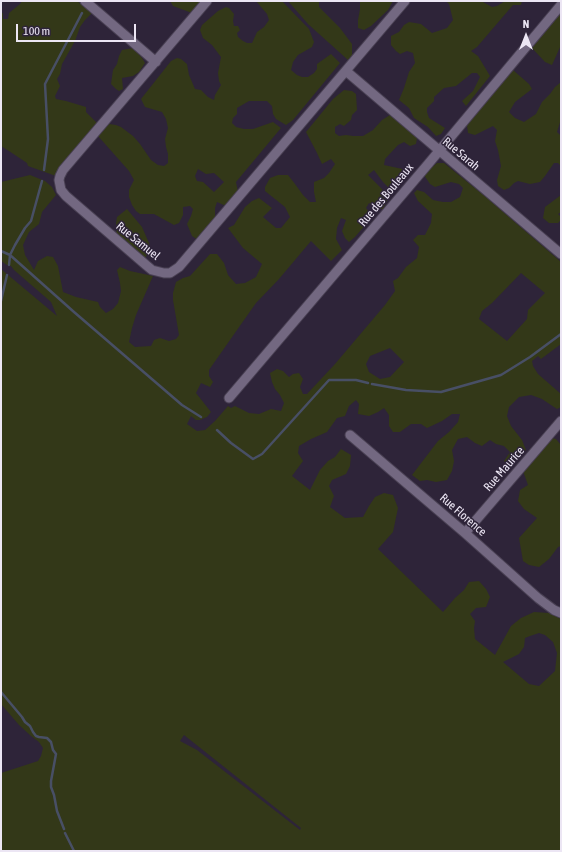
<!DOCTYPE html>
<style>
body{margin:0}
#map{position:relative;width:562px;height:852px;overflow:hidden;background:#2e2439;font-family:"Asap Condensed",sans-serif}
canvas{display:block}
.frame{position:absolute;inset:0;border:2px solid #ece6f4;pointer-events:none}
.north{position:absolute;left:506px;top:16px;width:40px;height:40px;-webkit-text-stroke:3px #2e2439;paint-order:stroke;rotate:0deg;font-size:11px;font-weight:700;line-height:16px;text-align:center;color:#ece6f4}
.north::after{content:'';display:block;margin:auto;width:14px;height:18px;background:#ece6f4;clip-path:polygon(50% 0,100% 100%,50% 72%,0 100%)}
.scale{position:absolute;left:16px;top:24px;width:120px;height:18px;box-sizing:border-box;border:2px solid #ece6f4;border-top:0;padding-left:5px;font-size:12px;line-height:14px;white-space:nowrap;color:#ece6f4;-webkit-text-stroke:3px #2e2439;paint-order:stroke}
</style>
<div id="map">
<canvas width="562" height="852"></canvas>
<div class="frame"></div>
<div class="north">N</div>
<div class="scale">100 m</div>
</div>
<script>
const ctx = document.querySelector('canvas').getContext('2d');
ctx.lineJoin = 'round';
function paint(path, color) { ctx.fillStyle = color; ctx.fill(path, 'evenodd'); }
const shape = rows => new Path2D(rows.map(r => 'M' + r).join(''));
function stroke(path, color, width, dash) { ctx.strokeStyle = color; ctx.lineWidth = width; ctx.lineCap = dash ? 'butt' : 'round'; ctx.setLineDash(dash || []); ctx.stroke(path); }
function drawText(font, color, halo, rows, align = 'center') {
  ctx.font = font + ' "Asap Condensed",sans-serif'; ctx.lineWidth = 3; ctx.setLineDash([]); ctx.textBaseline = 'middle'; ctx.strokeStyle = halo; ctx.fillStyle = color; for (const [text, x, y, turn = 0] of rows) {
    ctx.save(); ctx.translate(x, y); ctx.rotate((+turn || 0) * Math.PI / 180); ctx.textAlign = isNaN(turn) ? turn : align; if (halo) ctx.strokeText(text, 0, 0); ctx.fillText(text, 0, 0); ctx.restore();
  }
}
paint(shape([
 [22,1,77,1,92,13,85,20,80,27,75,41,62,64,60,74,57,79,60,86,55,96,56,99,66,101,86,107,86,112,97,123,58,171,56,176,28,166,27,163,12,153,1,146,1,11,3,14,3,19,8,19,9,13,20,4],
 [170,1,201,1,192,13,173,6],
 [256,1,282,1,309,29,314,42,312,47,298,55,293,62,291,70,297,75,302,77,308,77,314,73,317,69,317,64,331,54,340,63,293,120,286,125,276,119,273,114,272,106,267,101,249,101,237,108,237,114,233,118,232,123,236,127,244,129,253,129,273,122,281,128,236,182,238,192,226,206,217,202,215,208,215,219,198,240,192,236,187,224,191,216,193,209,190,206,183,207,183,215,179,223,174,225,154,214,140,214,136,211,132,205,129,197,129,190,134,180,129,171,98,136,109,124,116,125,121,127,133,136,140,144,151,160,158,165,164,166,168,163,168,154,166,147,165,139,168,128,166,119,162,112,145,107,141,99,171,61,177,58,181,59,187,64,189,75,195,89,201,90,208,97,214,100,215,95,221,85,219,81,218,73,221,57,212,45,203,38,200,30,202,25,218,11,226,7,229,8,234,14,233,21,234,26,238,26,240,30,237,33,238,37,243,41,247,43,252,43,257,32,264,27,269,20,267,14],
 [198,169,206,174,214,173,224,182,214,192,203,182,197,181,195,176],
 [288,1,319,1,319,7,340,28,352,44,352,55,348,60,308,24],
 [360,1,393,1,388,10,371,26,364,30,358,28,358,20,360,9],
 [446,1,477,1,478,2,483,2,492,7,497,6,502,3,505,1,522,1,521,5,513,5,477,47,471,51,478,56,490,76,466,106,462,101,473,91,480,77,477,73,472,73,456,86,444,88,434,97,434,101,427,108,427,112,429,118,445,128,441,134,436,136,428,127,414,118,409,108,399,100,404,88,409,72,415,63,413,53,407,51,400,54,396,51,391,45,391,36,399,32,404,25,409,22,421,24,432,33,447,28,453,20,449,4],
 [561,13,561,45,552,65,545,62,532,48],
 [133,48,142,58,145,63,139,72,133,76,122,78,123,89,119,91,116,89,111,84,113,70,117,64,119,56,122,50],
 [513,70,529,84,532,89,515,102,509,112,515,118,524,122,536,114,542,102,550,94,555,87,561,82,561,80,561,119,557,132,561,136,561,166,558,163,554,163,545,176,540,182,530,184,518,181,514,183,509,188,504,190,498,186,497,180,501,166,498,150,495,141,497,130,493,126,475,135,468,133,467,125],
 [344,90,352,91,356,94,357,110,352,115,351,120,344,126,340,124,335,127,335,133,339,136,346,135,353,136,363,136,373,130,382,120,390,115,417,138,416,144,410,146,404,142,398,145,385,159,384,165,407,170,407,177,397,185,389,188,383,182,374,170,368,175,383,190,388,199,383,209,377,209,369,203,366,208,373,216,355,237,349,242,345,238,342,231,346,220,341,218,337,228,336,239,342,250,331,261,311,241,279,279,256,303,237,330,209,370,209,376,213,382,210,387,201,383,196,393,211,412,207,417,200,420,196,420,191,416,187,424,197,431,205,430,215,421,228,406,231,408,235,406,249,413,259,414,271,409,281,411,284,403,280,395,275,389,272,382,270,373,277,369,283,371,289,377,293,374,299,373,303,379,300,387,303,394,307,394,335,364,385,305,395,291,393,281,398,278,406,267,417,258,419,247,413,240,418,235,425,235,431,223,432,214,418,201,414,193,417,190,424,192,433,200,443,202,451,202,460,197,463,188,459,184,451,182,435,187,430,184,424,175,430,169,437,163,444,163,487,198,561,262,561,344,541,359,538,356,532,361,533,366,538,374,561,394,561,407,557,409,542,399,531,395,519,397,509,407,507,416,511,426,522,440,526,450,510,468,504,461,510,452,504,446,496,444,490,440,482,446,475,443,467,437,458,439,452,450,454,461,452,471,447,480,436,482,427,480,420,481,412,475,438,441,449,432,458,422,460,414,452,414,442,421,427,428,421,424,411,424,400,432,393,432,389,426,389,415,384,408,378,412,369,416,358,414,359,404,356,400,349,406,345,416,337,418,327,432,311,439,299,446,298,453,303,461,292,476,310,490,320,470,328,461,335,457,341,449,351,455,350,466,346,474,332,480,329,486,334,496,330,507,345,518,363,517,369,506,375,497,384,493,393,495,398,508,393,532,378,549,443,612,455,598,464,590,469,582,479,581,486,589,490,597,486,607,476,608,470,614,475,621,474,628,475,639,495,655,511,626,521,618,534,612,549,613,561,619,561,851,1,851,1,773,38,761,41,756,43,748,39,742,31,736,19,725,1,704,1,269,57,316,51,302,14,270,11,266,7,265,1,261,1,182,30,175,45,181,52,187,56,195,42,212,39,224,29,232,23,245,25,255,34,270,38,261,47,256,53,257,58,266,63,292,76,297,98,302,100,307,106,313,113,309,118,303,121,291,120,283,117,270,120,267,130,271,153,276,136,315,132,328,129,342,135,347,151,346,154,340,160,338,169,341,176,339,179,335,173,300,173,293,176,282,183,278,190,276,210,254,217,254,224,263,228,275,236,284,245,283,256,277,262,264,243,248,228,228,234,225,245,207,252,201,259,198,272,208,263,217,276,228,281,228,290,217,285,207,265,191,265,187,270,178,278,175,288,175,295,184,303,195,310,202,316,202,314,192,314,182,324,178,329,173,335,164,331,159,322,164,317,153,306,132,333,99],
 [521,273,545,293,528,310,527,319,507,341,479,319,482,311,492,303],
 [390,348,404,362,390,377,380,379,369,372,366,364,370,356],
 [539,633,545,635,553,642,557,653,555,671,539,686,529,684,503,662,519,654,524,647,525,638,530,636],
 [184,735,301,828,300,830,197,750,180,741],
 [561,195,561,212,558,214,561,217,561,220,558,223,549,223,543,218,545,207],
 [127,209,142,227,149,243,150,250,145,258,116,234,117,229,116,223,117,217],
 [552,438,556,439,561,445,561,546,558,547,549,559,539,567,529,565,523,561,519,538,537,518,524,509,518,501,520,490,528,485,523,471]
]), '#333818');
stroke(shape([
 [44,170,48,139,45,84,82,13],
 [1,251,10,255,74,312,182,405,201,417],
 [9,265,10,255,15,245,25,228,31,221,42,181],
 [1,301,7,275],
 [372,384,406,390,441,392,501,375,530,357,561,334],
 [217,430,231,443,253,459,262,454,329,380,356,380,368,383],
 [1,692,22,717,25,722,30,726,33,732,36,736,39,737,47,738,51,742,53,750,56,754,51,781,51,787,54,795,57,811,64,829],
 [65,833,74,851]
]), '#484f65', 2.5);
const minor = shape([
 [85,1,156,62],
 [207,1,63,170,60,176,59,180,61,190,66,196,146,265,152,270,164,273,170,273,179,267,405,1],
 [346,71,561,254],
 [229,398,429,163,561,5],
 [350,435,465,533,538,598,554,610,561,613],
 [465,533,561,421]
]);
stroke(minor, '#494053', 11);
stroke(minor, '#736881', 9);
drawText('12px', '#ece6f4', '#2e2439', [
 ["Rue Sarah",461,154,40],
 ["Rue des Bouleaux",386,195,-50],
 ["Rue Samuel",138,241,39],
 ["Rue Maurice",504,469,-49],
 ["Rue Florence",463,515,41]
]);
</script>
